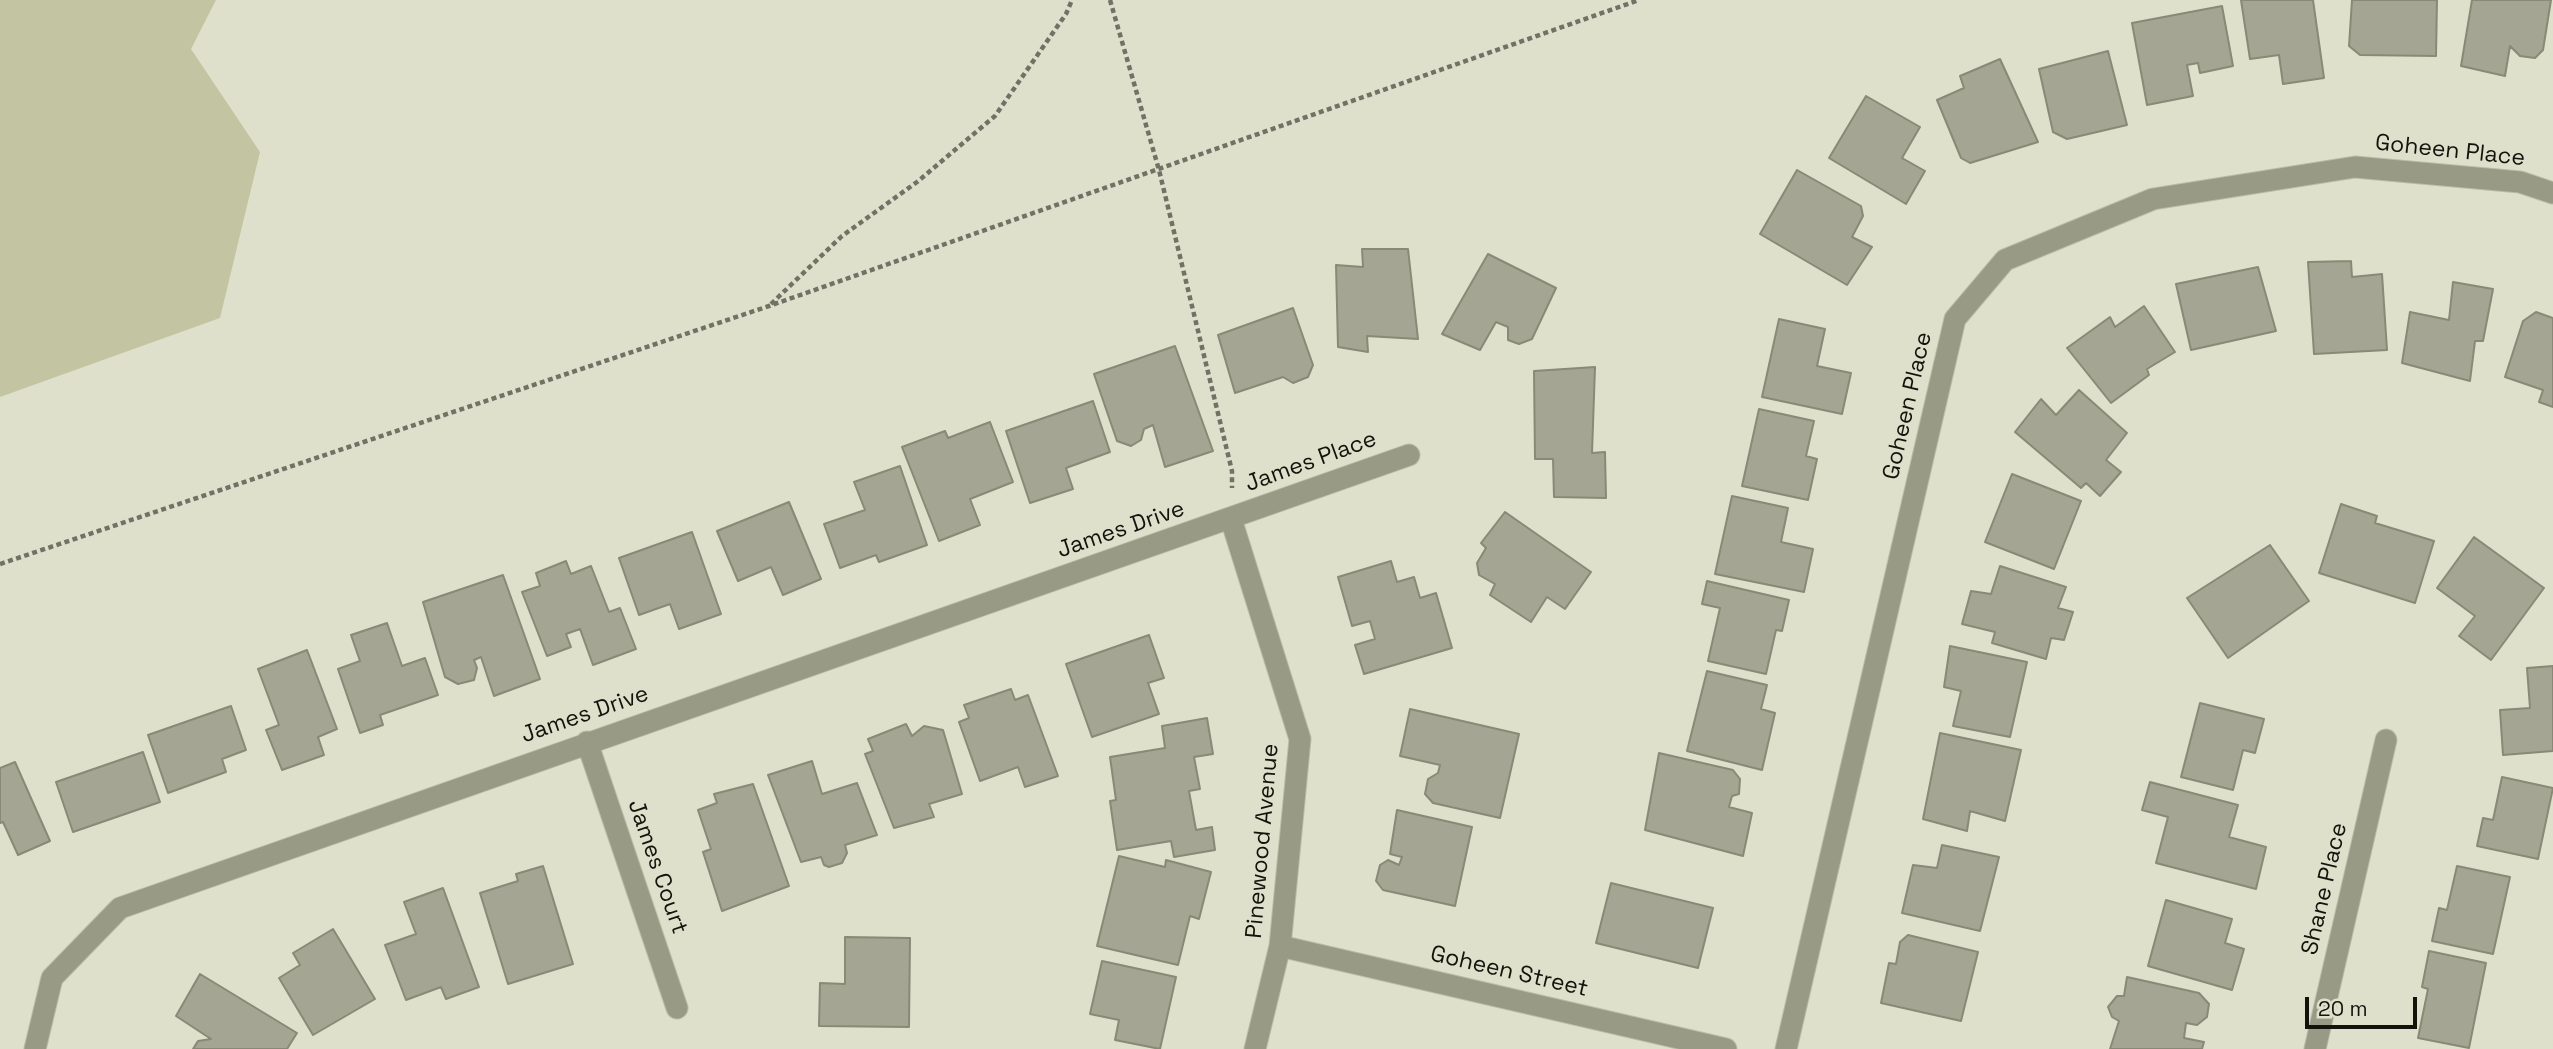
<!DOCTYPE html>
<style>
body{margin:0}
#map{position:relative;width:2553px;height:1049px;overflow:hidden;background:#dfe0cc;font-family:"Space Grotesk",sans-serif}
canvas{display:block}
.scale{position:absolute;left:2305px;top:997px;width:112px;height:32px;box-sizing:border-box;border:4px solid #13130c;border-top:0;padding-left:9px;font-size:21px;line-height:24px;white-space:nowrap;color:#13130c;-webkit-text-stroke:5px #dfe0cc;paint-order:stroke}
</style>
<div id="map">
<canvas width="2553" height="1049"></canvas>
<div class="scale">20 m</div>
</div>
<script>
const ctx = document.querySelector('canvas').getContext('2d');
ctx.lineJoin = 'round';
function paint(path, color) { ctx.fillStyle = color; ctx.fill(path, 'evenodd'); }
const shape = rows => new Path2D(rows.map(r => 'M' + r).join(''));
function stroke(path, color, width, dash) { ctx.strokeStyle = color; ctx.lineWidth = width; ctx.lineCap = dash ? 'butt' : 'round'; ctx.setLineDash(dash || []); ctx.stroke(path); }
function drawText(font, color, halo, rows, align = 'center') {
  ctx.font = font + ' "Space Grotesk",sans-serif'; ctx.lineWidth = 7; ctx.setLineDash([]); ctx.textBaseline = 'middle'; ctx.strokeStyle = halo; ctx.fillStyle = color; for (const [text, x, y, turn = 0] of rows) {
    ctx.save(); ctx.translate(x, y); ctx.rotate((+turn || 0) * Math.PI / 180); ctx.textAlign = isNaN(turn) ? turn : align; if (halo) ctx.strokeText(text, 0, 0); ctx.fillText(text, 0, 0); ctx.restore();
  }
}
paint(shape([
 [0,0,216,0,191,49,260,152,220,318,0,397]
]), '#c3c5a2');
const building = shape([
 [2241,0,2313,0,2324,78,2283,84,2279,55,2250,59,2241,0],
 [2352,0,2437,0,2436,56,2360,55,2349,46,2352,0],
 [2472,0,2551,0,2543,50,2535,58,2520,56,2510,46,2505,76,2461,66,2472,0],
 [2222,6,2233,66,2200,73,2198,63,2187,65,2193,96,2147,105,2132,23,2222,6],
 [2108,51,2127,125,2067,139,2053,132,2039,69,2108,51],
 [2000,59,2038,142,1970,163,1961,158,1937,100,1964,88,1960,76,2000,59],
 [1866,96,1920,127,1902,158,1925,171,1906,204,1829,158,1866,96],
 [1797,170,1861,206,1863,216,1852,237,1872,247,1847,285,1760,234,1797,170],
 [1362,249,1408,249,1418,339,1367,336,1368,352,1338,347,1336,265,1363,267,1362,249],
 [1488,254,1556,288,1532,339,1519,344,1508,340,1508,327,1496,322,1480,350,1442,334,1488,254],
 [2351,261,2352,277,2382,274,2387,350,2314,354,2308,262,2351,261],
 [2258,267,2276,331,2191,350,2176,284,2258,267],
 [2453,282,2493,289,2483,341,2475,341,2470,381,2402,363,2410,312,2449,320,2453,282],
 [2144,306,2175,352,2147,369,2149,375,2111,403,2067,348,2110,317,2115,327,2144,306],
 [1293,308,1313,365,1308,377,1293,383,1283,377,1235,393,1218,335,1293,308],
 [2536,312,2553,318,2553,407,2539,402,2543,390,2505,377,2523,321,2536,312],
 [1779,319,1825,329,1817,366,1851,373,1842,414,1762,397,1779,319],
 [1175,346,1213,451,1165,467,1153,425,1144,429,1141,440,1131,446,1117,441,1094,374,1175,346],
 [1595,367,1592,453,1605,452,1606,498,1554,497,1553,459,1535,459,1534,371,1595,367],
 [2079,390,2127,433,2106,460,2121,472,2100,496,2086,483,2081,488,2015,432,2041,399,2056,415,2079,390],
 [1093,401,1110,452,1066,468,1073,489,1030,503,1006,431,1093,401],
 [1759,409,1814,421,1806,456,1817,459,1808,500,1742,486,1759,409],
 [990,422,1013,482,970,499,980,525,939,541,902,447,945,431,948,438,990,422],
 [900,466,927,545,879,562,876,555,840,568,824,524,865,510,854,482,900,466],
 [2012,474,2081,501,2054,569,1985,542,2012,474],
 [1732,496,1788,508,1781,542,1813,549,1804,592,1715,574,1732,496],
 [789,502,821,579,783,595,771,567,738,581,717,531,789,502],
 [2341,504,2377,516,2375,523,2434,541,2415,603,2319,573,2341,504],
 [1505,512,1591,572,1565,609,1547,597,1531,622,1490,595,1495,584,1479,575,1477,563,1486,548,1481,543,1505,512],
 [692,532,721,614,679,629,670,604,639,615,619,558,692,532],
 [2474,537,2544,588,2491,660,2459,636,2475,616,2437,588,2474,537],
 [2270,545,2309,601,2228,658,2187,598,2270,545],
 [566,561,571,574,591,566,609,612,620,608,636,649,593,665,580,629,566,634,571,647,547,656,522,592,540,586,536,573,566,561],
 [1391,561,1397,582,1414,577,1420,598,1436,593,1452,648,1364,674,1355,645,1375,639,1370,621,1352,626,1338,577,1391,561],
 [2000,566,2066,587,2058,608,2073,612,2064,640,2051,638,2046,659,1992,643,1995,632,1962,624,1971,591,1991,594,2000,566],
 [503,575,540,679,494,696,481,657,474,660,477,668,474,680,458,684,445,677,423,602,503,575],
 [1707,581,1789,600,1782,631,1776,630,1766,674,1708,661,1720,608,1702,604,1707,581],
 [387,623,402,666,425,658,438,695,380,715,383,725,360,733,338,669,360,661,351,635,387,623],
 [1149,635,1164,678,1148,683,1159,714,1092,737,1066,664,1149,635],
 [1950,646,2027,662,2010,737,1953,726,1961,691,1944,687,1950,646],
 [307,650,337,729,318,737,324,755,282,770,266,730,279,725,258,669,307,650],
 [2553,666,2553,751,2503,755,2500,710,2530,708,2527,668,2553,666],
 [1707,671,1767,685,1761,709,1775,713,1762,770,1687,751,1707,671],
 [1011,689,1015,700,1028,695,1058,776,1025,787,1018,767,980,781,959,722,969,718,964,705,1011,689],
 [2200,703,2264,719,2255,753,2243,750,2233,790,2181,777,2200,703],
 [231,706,246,750,222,759,226,772,168,793,148,735,231,706],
 [1410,709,1519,734,1500,818,1433,803,1425,794,1428,779,1438,773,1440,765,1400,756,1410,709],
 [1207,718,1213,754,1194,757,1200,789,1189,791,1196,830,1212,827,1215,850,1174,857,1171,841,1117,850,1110,801,1116,800,1110,757,1165,748,1162,726,1207,718],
 [906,724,912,736,924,726,943,730,962,794,929,804,934,817,894,828,865,754,873,751,868,739,906,724],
 [1940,733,2021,750,2005,821,1970,811,1967,831,1923,819,1940,733],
 [143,752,160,802,73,832,56,782,143,752],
 [1659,753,1733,770,1740,779,1739,794,1732,796,1729,807,1752,813,1743,856,1645,830,1659,753],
 [812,761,822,794,857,783,877,835,845,845,847,853,842,863,829,867,824,865,821,857,801,862,768,775,812,761],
 [15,762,50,841,18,855,3,822,0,823,0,768,15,762],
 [2502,777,2553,788,2538,859,2477,846,2483,818,2493,820,2502,777],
 [2150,782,2238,805,2229,837,2266,847,2256,889,2156,863,2168,817,2142,810,2150,782],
 [753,784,789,886,722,911,703,852,711,849,698,810,717,803,714,794,753,784],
 [1397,810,1472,827,1455,906,1383,890,1376,881,1380,865,1388,860,1399,865,1402,857,1390,854,1397,810],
 [1942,845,1999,857,1980,931,1902,913,1913,865,1937,868,1942,845],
 [1119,856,1165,867,1166,860,1211,872,1199,919,1190,916,1178,965,1097,946,1119,856],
 [543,866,573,964,508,984,480,893,518,881,516,874,543,866],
 [2457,866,2510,877,2493,954,2432,941,2439,908,2447,910,2457,866],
 [1611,883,1713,908,1698,968,1596,943,1611,883],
 [443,888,479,987,446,999,441,987,406,1000,385,945,416,934,404,902,443,888],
 [2166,900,2232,919,2225,943,2244,949,2232,990,2148,966,2166,900],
 [333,929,375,999,313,1035,279,978,300,965,293,953,333,929],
 [1908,935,1978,952,1961,1021,1881,1003,1889,963,1896,964,1900,942,1908,935],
 [845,937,910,938,909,1027,819,1026,820,983,845,984,845,937],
 [2429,951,2486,963,2469,1048,2418,1038,2428,989,2422,987,2429,951],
 [1102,961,1176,977,1160,1049,1115,1040,1119,1020,1090,1014,1102,961],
 [200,974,297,1033,287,1049,193,1049,198,1041,211,1039,176,1016,200,974],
 [2127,977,2199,993,2209,1004,2207,1017,2197,1025,2186,1023,2184,1038,2204,1042,2202,1049,2110,1049,2119,1021,2112,1017,2108,1007,2117,996,2124,996,2127,977]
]);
paint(building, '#a4a592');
stroke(building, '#888976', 2);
const minor = shape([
 [1231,519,1300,739,1280,946,1255,1049],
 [587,742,677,1008],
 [1280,946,1726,1049],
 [35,1049,52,978,120,908,1409,455],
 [1786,1049,1955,319,2005,260,2153,199,2355,167,2520,182,2553,193],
 [2315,1049,2386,740]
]);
stroke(minor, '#babba9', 23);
stroke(shape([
 [1110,0,1159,170,1232,471,1232,488],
 [771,304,842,236,917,182,995,116,1066,14,1072,0],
 [0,564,769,306,1639,0]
]), '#717265', 4.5, [5, 3.5]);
stroke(minor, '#999a85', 21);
drawText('23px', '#13130c', '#dfe0cc', [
 ["Goheen Place",2450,151,6],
 ["Goheen Place",1908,406,-77],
 ["James Place",1311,462,-20],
 ["James Drive",1121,530,-19],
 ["James Drive",585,715,-19],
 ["Pinewood Avenue",1263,841,-85],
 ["James Court",657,867,71],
 ["Shane Place",2325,889,-77],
 ["Goheen Street",1509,972,13]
]);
</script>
